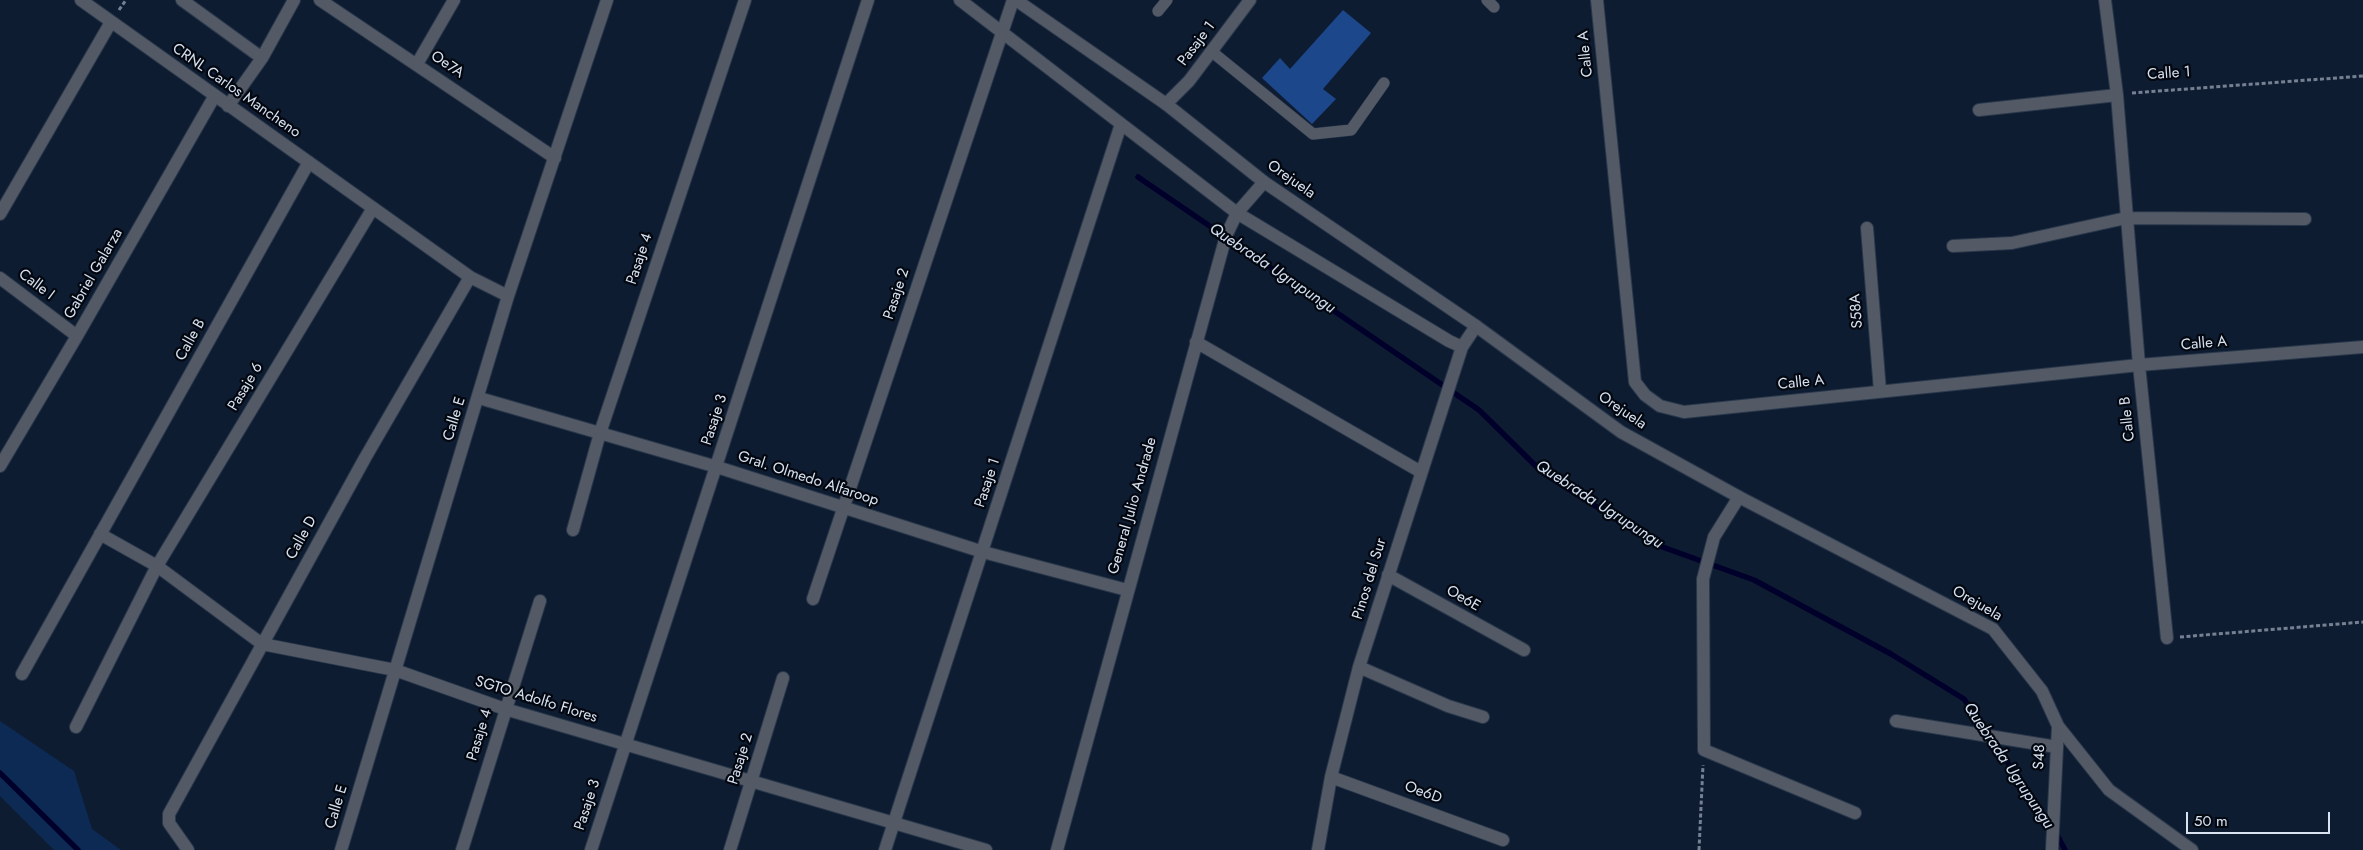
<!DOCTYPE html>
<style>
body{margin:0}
#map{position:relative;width:2363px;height:850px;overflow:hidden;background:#0e1c31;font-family:Jost,sans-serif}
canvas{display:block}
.scale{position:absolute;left:2186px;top:812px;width:144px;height:22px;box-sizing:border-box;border:2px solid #d8e2f1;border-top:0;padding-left:6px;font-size:15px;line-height:18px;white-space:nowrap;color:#d8e2f1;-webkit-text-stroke:4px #03070f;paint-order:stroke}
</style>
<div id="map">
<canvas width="2363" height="850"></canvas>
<div class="scale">50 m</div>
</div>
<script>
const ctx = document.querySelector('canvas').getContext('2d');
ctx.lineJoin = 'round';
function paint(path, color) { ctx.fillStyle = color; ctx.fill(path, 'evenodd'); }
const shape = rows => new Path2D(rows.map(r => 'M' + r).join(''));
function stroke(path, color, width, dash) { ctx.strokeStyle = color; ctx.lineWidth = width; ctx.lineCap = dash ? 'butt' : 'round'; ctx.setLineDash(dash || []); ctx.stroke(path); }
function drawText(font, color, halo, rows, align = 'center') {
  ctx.font = font + ' Jost,sans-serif'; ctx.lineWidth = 4.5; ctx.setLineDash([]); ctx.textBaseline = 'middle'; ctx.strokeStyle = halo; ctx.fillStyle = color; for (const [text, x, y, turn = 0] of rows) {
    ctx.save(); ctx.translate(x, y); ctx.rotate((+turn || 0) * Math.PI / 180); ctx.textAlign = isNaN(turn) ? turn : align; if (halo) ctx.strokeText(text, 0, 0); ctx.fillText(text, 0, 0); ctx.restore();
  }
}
paint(shape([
 [0,721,74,771,92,829,121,850,54,850,0,796]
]), '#0d2a55');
stroke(shape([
 [1138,177,1479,410,1543,473,1657,545,1754,580,1891,654,1964,699,2051,826],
 [0,773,78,850],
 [2056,833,2065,850]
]), '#00002b', 5.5);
paint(shape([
 [1343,10,1371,33,1323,89,1336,99,1312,124,1262,78,1280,58,1290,69]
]), '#1c478b');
const service = shape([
 [1487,0,1494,7],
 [1158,11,1167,0],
 [1211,51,1313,134,1351,130,1384,83]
]);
const minor = shape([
 [81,0,470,277,508,296],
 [182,0,262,58],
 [320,0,555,158],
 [960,0,1237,213,1449,341,1462,347],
 [1597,0,1635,382,1645,395,1660,406,1684,412,2139,365,2363,347],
 [2105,0,2117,95,2139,365,2167,638],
 [417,64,454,0],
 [1166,104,1189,81,1250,0],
 [228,106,262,58,294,0],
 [1979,110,2117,95],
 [0,214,111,22],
 [1867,228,1880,391],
 [1953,246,2012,243,2126,218,2305,219],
 [0,278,77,336],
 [1196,342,1421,472],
 [479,398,717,467,983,552,1127,590],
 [0,466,77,336,214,97],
 [1739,497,1714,537,1703,579,1704,750,1855,813],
 [573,530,600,433,745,0],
 [100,534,157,566,262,644,395,670,505,709,986,850],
 [1388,575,1524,650],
 [813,599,1013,0],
 [1359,667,1448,706,1483,717],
 [22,674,309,162],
 [1896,721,2057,747],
 [76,727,157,566,373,208],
 [1331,777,1503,840],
 [188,850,169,823,169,814,365,458,470,277],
 [341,850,508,296,607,0],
 [462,850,540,601],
 [591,850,868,0],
 [730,850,783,678],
 [885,850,1121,124],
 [1057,850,1226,236,1237,213,1264,182],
 [1318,850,1331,777,1359,667,1462,347,1476,326]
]);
const tertiary = shape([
 [1016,0,1166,104,1264,182,1476,326,1621,432,1739,497,1993,629,2042,691,2058,726,2109,790,2192,850],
 [2052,850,2058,726]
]);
stroke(service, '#2a384c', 12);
stroke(minor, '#2a384c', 14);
stroke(tertiary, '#2a384c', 14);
stroke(shape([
 [119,10,126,0],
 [2132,93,2363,76],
 [2180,637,2363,622],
 [1699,850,1703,765]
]), '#758193', 3, [4, 2.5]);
stroke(service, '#535a66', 11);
stroke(minor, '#535a66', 12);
stroke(tertiary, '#535a66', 12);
drawText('15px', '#d8e2f1', '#03070f', [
 ["Pasaje 1",1197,44,-53],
 ["Calle A",1586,54,-96],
 ["Oe7A",447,65,34],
 ["Calle 1",2169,74,-4],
 ["CRNL Carlos Mancheno",236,91,35],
 ["Orejuela",1291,180,35],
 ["Pasaje 4",640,259,-72],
 ["Gabriel Galarza",94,274,-60],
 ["Calle I",36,285,37],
 ["Pasaje 2",897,294,-72],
 ["S58A",1857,311,-95],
 ["Calle B",191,340,-61],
 ["Calle A",2204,344,-5],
 ["Calle A",1801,383,-6],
 ["Pasaje 6",246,387,-59],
 ["Orejuela",1622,411,34],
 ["Calle E",455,419,-73],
 ["Calle B",2128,419,-96],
 ["Pasaje 3",715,420,-72],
 ["Gral. Olmedo Alfaroop",808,479,18],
 ["Pasaje 1",988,483,-72],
 ["General Julio Andrade",1133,506,-74],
 ["Calle D",302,538,-61],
 ["Pinos del Sur",1370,579,-73],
 ["Oe6E",1463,599,30],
 ["Orejuela",1977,604,30],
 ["SGTO Adolfo Flores",536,700,17],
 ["Pasaje 4",480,735,-73],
 ["S48",2040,757,-87],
 ["Pasaje 2",741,759,-73],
 ["Oe6D",1423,793,20],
 ["Pasaje 3",588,805,-72],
 ["Calle E",337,807,-73]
]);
drawText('italic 16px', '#d3e0f3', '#03070f', [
 ["Quebrada Ugrupungu",1272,269,34],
 ["Quebrada Ugrupungu",1599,505,33],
 ["Quebrada Ugrupungu",2008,766,56]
]);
</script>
